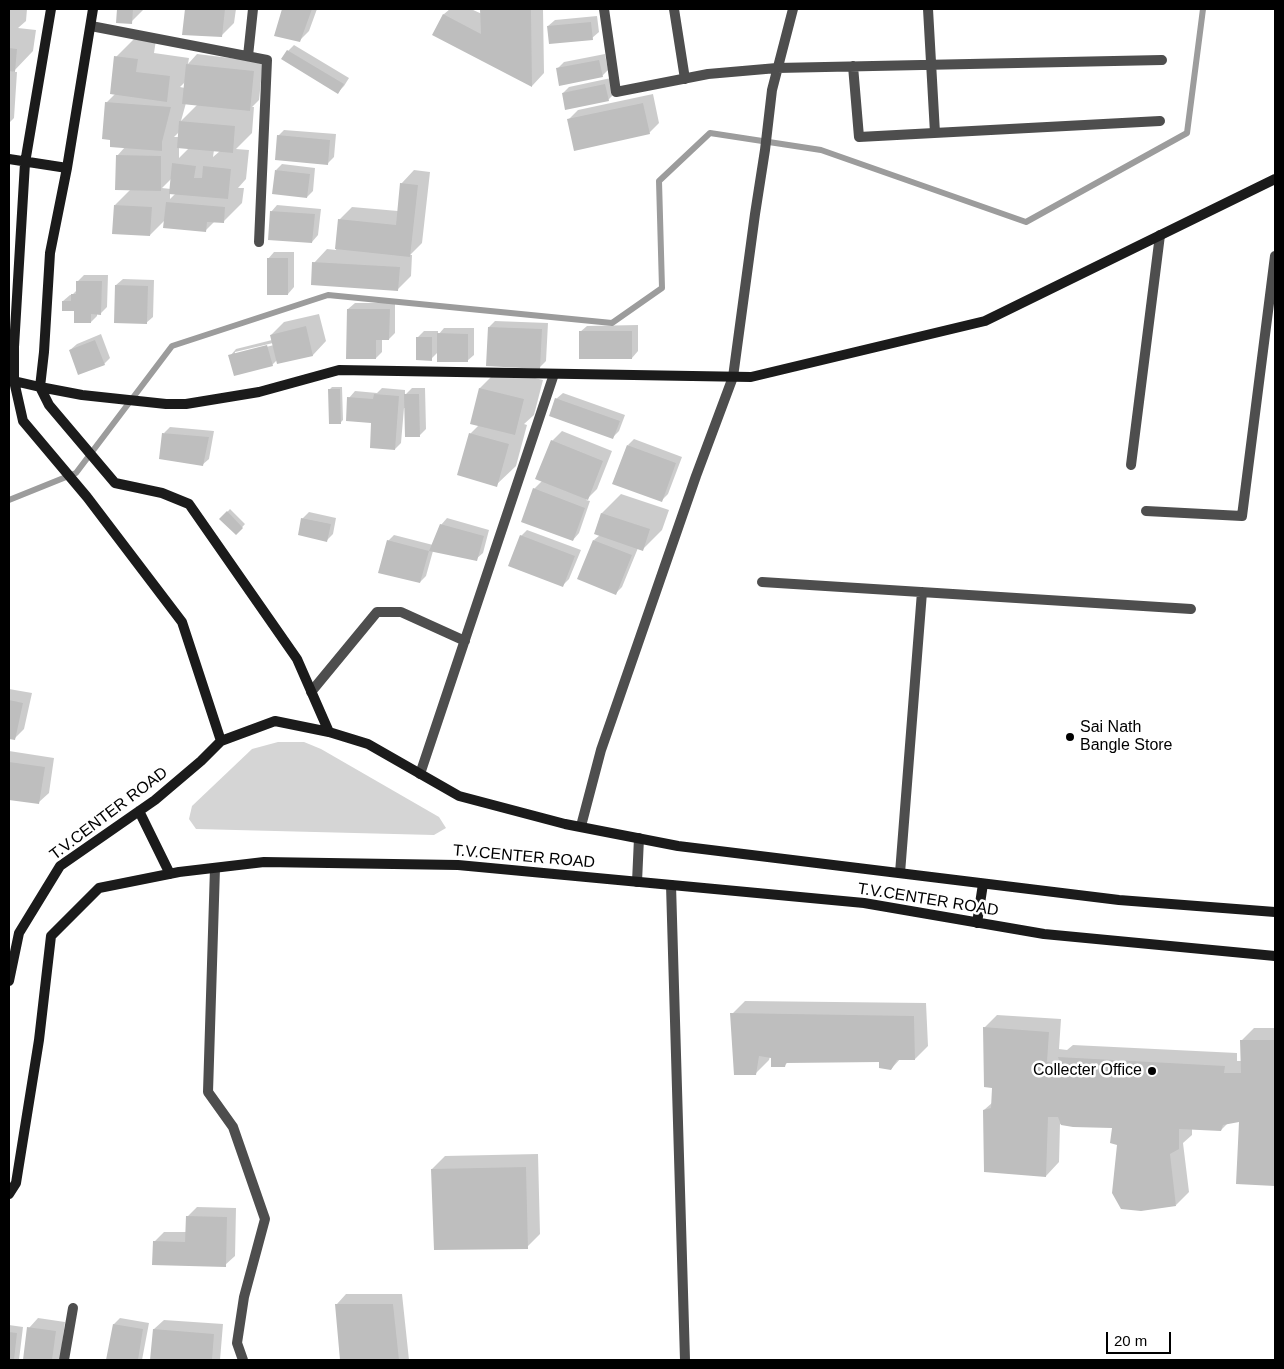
<!DOCTYPE html>
<style>
body{margin:0}
#map{position:relative;width:1284px;height:1369px;overflow:hidden;background:#fff;font-family:Helvetica,sans-serif}
canvas{display:block}
.frame{position:absolute;inset:0;border:10px solid #000;pointer-events:none}
.scale{position:absolute;left:1106px;top:1332px;width:65px;height:22px;box-sizing:border-box;border:2px solid #000;border-top:0;padding-left:6px;font-size:15px;line-height:18px;white-space:nowrap;color:#000;-webkit-text-stroke:4px #fff;paint-order:stroke}
</style>
<div id="map">
<canvas width="1284" height="1369"></canvas>
<div class="frame"></div>
<div class="scale">20 m</div>
</div>
<script>
const ctx = document.querySelector('canvas').getContext('2d');
ctx.lineJoin = 'round';
function paint(path, color) { ctx.fillStyle = color; ctx.fill(path, 'evenodd'); }
const shape = rows => new Path2D(rows.map(r => 'M' + r).join(''));
function stroke(path, color, width, dash) { ctx.strokeStyle = color; ctx.lineWidth = width; ctx.lineCap = dash ? 'butt' : 'round'; ctx.setLineDash(dash || []); ctx.stroke(path); }
function drawText(font, color, halo, rows, align = 'center') {
  ctx.font = font + ' Helvetica,sans-serif'; ctx.lineWidth = 5; ctx.setLineDash([]); ctx.textBaseline = 'middle'; ctx.strokeStyle = halo; ctx.fillStyle = color; for (const [text, x, y, turn = 0] of rows) {
    ctx.save(); ctx.translate(x, y); ctx.rotate((+turn || 0) * Math.PI / 180); ctx.textAlign = isNaN(turn) ? turn : align; if (halo) ctx.strokeText(text, 0, 0); ctx.fillText(text, 0, 0); ctx.restore();
  }
}
paint(shape([
 [278,742,304,742,321,749,439,817,446,828,434,835,196,829,189,819,192,806,252,749]
]), '#d5d5d5');
paint(shape([
 [9,9,27,9,26,21,18,28,36,30,33,51,13,72,17,72,14,118,9,123],
 [118,9,144,9,131,22,117,22],
 [187,9,236,9,234,23,221,36,184,33],
 [283,9,317,9,309,31,299,41,275,35],
 [450,9,471,9,482,14,482,9,543,9,544,73,532,86,434,34,444,14],
 [597,16,599,32,592,38,548,26,555,20],
 [135,38,156,40,154,53,189,58,188,64,197,54,263,62,259,100,252,107,254,107,252,133,236,149,249,150,246,179,238,188,244,188,242,203,223,222,215,221,205,231,165,220,150,235,115,205,131,189,117,156,125,147,106,103,115,94,116,57],
 [185,82,185,88,180,87],
 [186,103,198,104,181,121],
 [180,131,179,137,174,137],
 [179,147,189,148,179,158],
 [214,150,220,151,213,157],
 [172,178,171,189,162,188],
 [170,193,176,193,170,199],
 [294,45,349,78,344,86,338,92,288,51],
 [605,54,608,70,602,76,557,69,564,62],
 [611,78,614,94,608,100,563,93,569,87],
 [653,94,659,123,649,133,568,120,578,110],
 [284,130,336,134,334,157,328,163,278,136],
 [282,164,315,168,313,191,307,197,276,170],
 [414,170,430,172,422,243,410,255,412,255,411,276,398,289,314,263,327,249,336,250,339,220,352,207,398,211,401,184],
 [277,205,321,209,318,235,312,242,271,212],
 [274,252,294,252,294,287,288,294,268,259],
 [84,275,108,275,107,307,101,313,97,313,97,316,91,322,63,301,70,295,72,295,78,289,78,281],
 [123,279,154,280,153,317,146,323,116,285],
 [355,303,395,303,395,333,389,339,382,339,382,352,376,358,348,309],
 [319,314,326,341,313,355,278,363,277,360,272,365,230,356,236,349,272,340,271,335,284,322],
 [273,343,274,345,235,355,235,352],
 [495,321,548,323,546,361,540,367,489,327],
 [638,325,638,351,632,358,580,332,587,326],
 [444,328,474,328,474,355,467,361,438,352,431,359,418,337,424,331,438,331,438,335],
 [101,334,110,358,104,364,70,350,77,344],
 [499,369,543,380,534,415,524,424,527,425,516,466,496,485,470,434,479,425,480,388],
 [332,387,342,387,343,420,340,423,329,390],
 [382,388,405,390,405,395,412,388,425,388,426,429,419,436,406,408,404,408,401,443,395,449,373,422,349,398,355,391,377,393],
 [563,393,625,415,619,431,613,437,556,399],
 [170,427,214,431,209,459,202,465,164,433],
 [562,431,612,451,597,489,586,500,590,501,579,533,573,540,534,489,542,481,552,441],
 [634,439,682,457,668,494,661,501,628,445],
 [621,494,669,510,662,530,643,549,638,548,622,587,616,593,594,540,600,535,595,533,602,513],
 [230,509,245,524,236,534,221,519],
 [309,512,336,518,333,534,327,540,302,519],
 [447,518,489,530,483,553,476,559,433,551,426,576,420,582,388,541,394,535,433,545,441,525],
 [527,530,581,550,569,579,563,585,521,536],
 [9,689,32,693,24,729,14,739,9,738],
 [9,751,54,758,49,793,39,802,9,799],
 [745,1001,926,1003,928,1046,915,1059,901,1058,891,1069,880,1061,788,1062,784,1066,773,1057,770,1056,769,1060,756,1073,732,1014],
 [997,1015,1061,1019,1059,1049,1067,1050,1073,1045,1237,1053,1237,1061,1242,1061,1241,1041,1254,1028,1275,1028,1275,1185,1237,1183,1241,1121,1228,1123,1221,1130,1192,1128,1192,1135,1183,1143,1189,1192,1176,1205,1113,1127,1073,1126,1060,1124,1059,1162,1046,1176,984,1110,993,1102,993,1087,984,1028],
 [538,1154,540,1234,527,1247,432,1169,445,1156],
 [197,1207,236,1208,235,1256,225,1265,154,1242,164,1232,187,1232,187,1217],
 [346,1294,402,1294,409,1360,341,1360,337,1304],
 [38,1318,65,1322,60,1360,24,1360,29,1328],
 [120,1318,149,1323,142,1360,107,1360,114,1324],
 [164,1320,223,1324,220,1360,152,1360,154,1329],
 [9,1325,23,1327,19,1360,9,1360]
]), '#0003');
stroke(shape([
 [9,500,76,473,172,346,328,295,612,323,662,288,659,181,710,133,821,150,1026,222,1187,133,1203,9]
]), '#9c9c9c', 6);
paint(shape([
 [117,9,133,9,132,24,116,23],
 [185,9,225,9,222,37,182,35],
 [282,9,312,9,300,42,274,36],
 [480,9,531,9,532,87,432,35,443,14,481,34],
 [591,22,593,40,549,44,547,26],
 [9,48,17,49,15,72,9,71],
 [287,50,344,84,338,94,281,59],
 [114,56,138,59,136,72,170,76,167,102,110,94],
 [599,60,603,77,559,86,556,68],
 [186,64,254,71,250,111,182,104],
 [605,84,609,101,565,110,562,93],
 [105,102,171,107,162,142,162,151,110,147,110,140,102,139],
 [643,103,650,134,574,151,567,119],
 [179,121,235,126,233,153,177,148],
 [277,135,330,140,328,165,275,160],
 [116,155,161,156,161,191,115,190],
 [172,163,196,166,194,178,202,178,203,166,231,169,228,199,169,194],
 [275,170,310,174,307,198,272,194],
 [400,183,418,185,410,257,335,249,338,219,396,225],
 [166,202,225,207,224,223,207,222,206,232,163,228],
 [114,205,152,207,150,236,112,234],
 [270,211,315,214,312,243,268,240],
 [267,258,288,258,288,295,267,295],
 [312,262,400,267,398,291,311,285],
 [76,281,102,281,101,315,91,314,91,323,74,323,74,311,62,311,62,301,71,301,71,294,76,294],
 [115,285,148,286,147,324,114,323],
 [347,309,390,309,389,340,376,340,376,359,346,359],
 [306,326,313,356,277,364,270,335],
 [488,327,542,329,540,369,486,366],
 [579,331,632,331,632,359,579,359],
 [437,333,468,334,468,362,437,362],
 [416,337,432,337,432,361,416,360],
 [95,340,105,365,78,375,69,350],
 [267,345,273,366,234,376,228,355],
 [479,388,524,399,515,435,470,424],
 [328,389,340,389,341,424,329,424],
 [374,394,399,396,395,450,370,448,371,423,346,421,347,397,373,399],
 [404,394,419,394,420,437,405,437],
 [555,398,620,421,613,439,549,416],
 [162,433,209,437,203,466,159,459],
 [469,433,509,444,497,487,457,475],
 [551,440,603,461,588,500,535,479],
 [627,445,676,463,662,502,612,484],
 [533,488,585,508,573,541,521,522],
 [227,511,243,528,236,535,219,519],
 [601,513,650,529,643,551,594,534],
 [301,518,331,524,327,542,298,535],
 [440,524,484,536,477,561,429,551],
 [520,535,575,556,563,587,508,566],
 [387,540,429,551,420,583,378,573],
 [593,540,632,555,616,595,577,579],
 [9,700,23,703,15,740,9,739],
 [9,762,45,767,39,804,9,800],
 [730,1013,914,1016,915,1060,897,1060,891,1070,879,1068,879,1062,786,1063,785,1067,771,1067,771,1058,759,1056,756,1075,734,1075],
 [983,1027,1049,1032,1047,1062,1060,1064,1058,1057,1225,1066,1224,1073,1241,1073,1240,1040,1275,1040,1275,1186,1236,1184,1239,1122,1223,1125,1221,1131,1179,1129,1179,1149,1170,1154,1176,1206,1141,1211,1121,1209,1112,1193,1117,1145,1110,1143,1112,1128,1073,1127,1061,1125,1058,1117,1048,1117,1046,1177,984,1172,983,1110,991,1108,992,1088,984,1087],
 [526,1167,528,1249,434,1250,431,1169],
 [186,1216,227,1217,226,1267,152,1265,153,1241,185,1242],
 [335,1304,393,1304,399,1360,340,1360],
 [113,1324,143,1329,138,1360,106,1360],
 [27,1327,56,1331,52,1360,23,1360],
 [153,1329,214,1334,212,1360,150,1360],
 [9,1332,17,1333,14,1360,9,1360]
]), '#bebebe');
stroke(shape([
 [604,9,616,92,708,74,777,68,1162,60],
 [674,9,685,79],
 [928,9,935,133],
 [91,26,267,60,259,242],
 [248,56,253,9],
 [853,66,859,137,1160,121],
 [1131,465,1160,235],
 [1146,511,1242,516,1275,256],
 [762,582,1191,609],
 [311,692,377,612,401,612,465,641],
 [420,774,554,374],
 [581,826,601,750,696,476,733,377,755,214,765,150,772,90,793,9],
 [215,868,208,1092,233,1127,265,1219,244,1297,237,1343,243,1360],
 [900,873,922,592],
 [637,882,639,838],
 [671,885,685,1360],
 [64,1360,73,1308]
]), '#4e4e4e', 10);
stroke(shape([
 [51,9,25,163,14,347,14,381,23,421,87,497,182,622,221,741],
 [93,9,67,168,50,253,44,352,40,387,49,405,115,483,162,493,189,504,297,659,329,732],
 [9,159,67,168],
 [14,381,40,387,82,395,166,404,186,404,259,392,339,370,751,377,985,321,1275,179],
 [139,811,170,874],
 [977,923,983,884],
 [9,981,19,933,60,866,155,800,201,761,221,741,275,721,329,732,368,744,459,796,565,824,678,846,1119,900,1275,912],
 [9,1194,16,1183,39,1040,51,936,99,888,179,872,264,862,458,865,864,903,1044,934,1275,956]
]), '#1b1b1b', 10);
for (const [x, y, r, color] of [
 [1070,737,5,"#000"],
 [1152,1071,5,"#000"]
]) { const dot = new Path2D(); dot.arc(x, y, r, 0, 2 * Math.PI); ctx.fillStyle = color; ctx.fill(dot); stroke(dot, '#fff', 2); }
drawText('16px', '#000', '#fff', [
 ["Sai Nath",1080,728],
 ["Bangle Store",1080,746],
 ["Collecter Office",1142,1071,"right"]
], 'left');
drawText('16px', '#000', '#fff', [
 ["T.V.CENTER ROAD",109,814,-37],
 ["T.V.CENTER ROAD",524,857,5],
 ["T.V.CENTER ROAD",928,900,9]
]);
</script>
